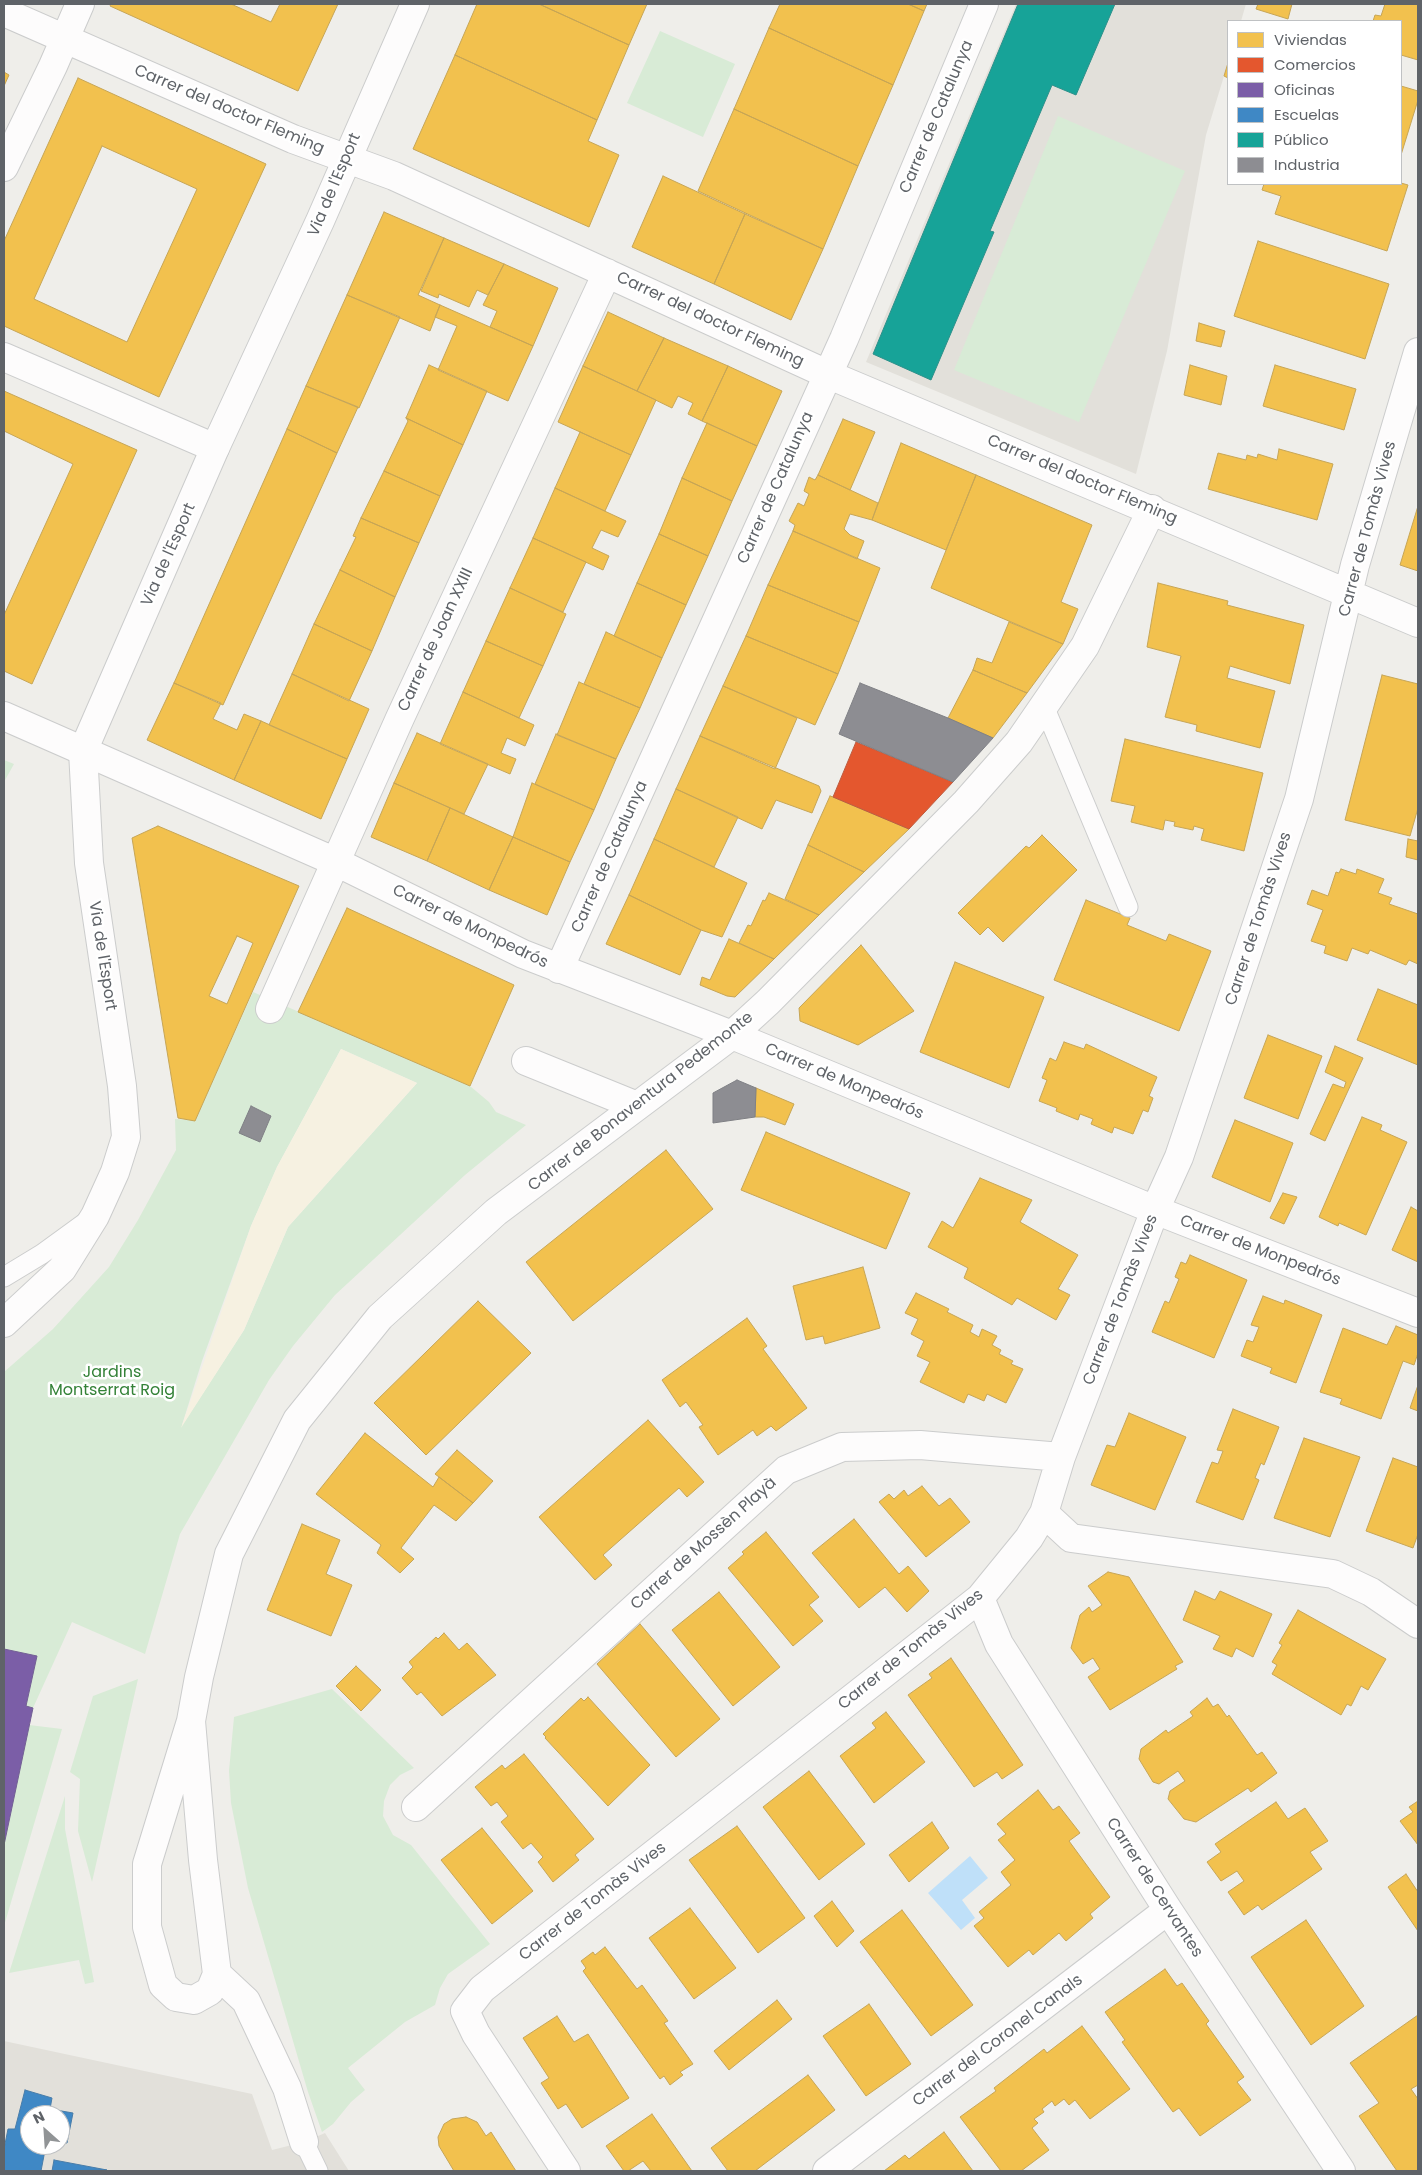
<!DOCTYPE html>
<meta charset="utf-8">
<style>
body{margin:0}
#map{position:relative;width:1422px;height:2175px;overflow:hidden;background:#efeeea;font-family:Poppins,sans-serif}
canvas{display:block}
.frame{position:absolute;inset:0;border:5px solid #5f6368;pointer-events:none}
.legend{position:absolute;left:1227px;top:20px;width:175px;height:165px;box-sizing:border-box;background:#fff;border:1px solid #bfc1c3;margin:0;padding:6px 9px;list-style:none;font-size:15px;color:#5f6368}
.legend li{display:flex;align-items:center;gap:10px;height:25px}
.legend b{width:25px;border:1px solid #bfc1c3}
.north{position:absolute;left:20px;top:2105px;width:50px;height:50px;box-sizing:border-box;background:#fff;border:1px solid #bfc1c3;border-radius:50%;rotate:334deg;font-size:14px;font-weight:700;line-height:20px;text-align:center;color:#5f6368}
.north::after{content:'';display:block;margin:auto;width:18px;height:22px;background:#919496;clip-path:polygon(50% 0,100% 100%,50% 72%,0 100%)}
</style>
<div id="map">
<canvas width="1422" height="2175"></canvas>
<div class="frame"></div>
<ul class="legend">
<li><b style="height:14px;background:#f2c14e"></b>Viviendas</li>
<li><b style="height:14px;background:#e4572e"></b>Comercios</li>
<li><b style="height:14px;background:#7b5ea7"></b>Oficinas</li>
<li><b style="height:14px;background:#3f88c5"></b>Escuelas</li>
<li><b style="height:14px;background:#17a398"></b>Público</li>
<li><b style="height:14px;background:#8d8d92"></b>Industria</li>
</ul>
<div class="north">N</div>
</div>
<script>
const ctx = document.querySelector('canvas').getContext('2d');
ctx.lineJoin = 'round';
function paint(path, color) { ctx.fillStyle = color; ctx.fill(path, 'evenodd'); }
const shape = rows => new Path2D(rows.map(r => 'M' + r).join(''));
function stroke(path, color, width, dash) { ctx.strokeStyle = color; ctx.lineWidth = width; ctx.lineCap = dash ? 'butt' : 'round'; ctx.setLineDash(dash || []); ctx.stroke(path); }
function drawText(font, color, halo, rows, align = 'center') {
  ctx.font = font + ' Poppins,sans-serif'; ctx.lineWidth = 5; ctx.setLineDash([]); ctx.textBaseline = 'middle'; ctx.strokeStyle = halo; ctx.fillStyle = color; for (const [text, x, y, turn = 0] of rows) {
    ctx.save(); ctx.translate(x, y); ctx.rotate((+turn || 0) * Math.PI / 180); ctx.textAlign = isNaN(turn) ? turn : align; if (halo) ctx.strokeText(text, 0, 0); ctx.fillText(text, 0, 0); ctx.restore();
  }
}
paint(shape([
 [1016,4,1246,4,1241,21,1228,21,1228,63,1206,135,1167,351,1136,474,866,362],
 [4,2041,252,2094,272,2150,304,2142,325,2133,349,2171,4,2171],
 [30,2115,60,2115,60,2145,30,2145]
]), '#e2e0da');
paint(shape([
 [660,31,735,64,703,137,627,103],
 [1058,116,1185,171,1079,422,954,370],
 [4,760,14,764,4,782],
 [253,992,470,1086,489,1102,496,1112,526,1125,465,1175,335,1295,293,1346,269,1380,180,1534,145,1654,72,1622,33,1708,29,1725,62,1729,4,1926,4,1372,53,1329,109,1267,138,1220,176,1150,175,1119,195,1120],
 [341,1049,417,1083,288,1227,244,1330,182,1425,202,1361,251,1226,277,1167],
 [251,1106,271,1116,260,1142],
 [138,1679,92,1882,78,1831,80,1779,70,1772,93,1696],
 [332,1689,414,1768,400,1775,390,1785,384,1801,383,1816,393,1835,411,1845,490,1944,448,1974,440,1988,435,2005,405,2022,348,2068,365,2090,351,2102,333,2124,322,2132,308,2092,248,1888,231,1803,229,1771,234,1717],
 [65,1796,65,1829,94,1982,85,1984,79,1960,9,1973]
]), '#d8ebd6');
paint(shape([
 [341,1049,417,1083,288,1227,244,1330,181,1428,251,1226,277,1167]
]), '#f6f1e1');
paint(shape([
 [970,1856,988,1878,962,1900,975,1918,961,1930,928,1893]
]), '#bfe0f9');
const homes = shape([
 [111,4,231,4,271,22,280,4,338,4,298,91,110,6,111,4],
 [477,4,539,4,629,45,597,120,455,55,477,4],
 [539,4,647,4,629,45,539,4],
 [780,4,908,4,924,11,893,85,769,28,780,4],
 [908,4,927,4,924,11,908,4],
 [1258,4,1292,4,1288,19,1256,9,1258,4],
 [1385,4,1418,4,1418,60,1401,55,1401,21,1373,21,1375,15,1381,16,1385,4],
 [769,28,893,85,858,166,734,109,769,28],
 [455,55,597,120,588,141,619,155,589,227,413,149,455,55],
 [1228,63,1228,78,1224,76,1228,63],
 [4,72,9,75,4,86,4,72],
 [78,78,266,164,159,397,4,326,4,241,78,78],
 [102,146,197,189,127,342,34,299,102,146],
 [1401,86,1418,91,1418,100,1401,155,1401,86],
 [734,109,858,166,823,249,698,191,734,109],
 [663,176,745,214,714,284,632,247,663,176],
 [1401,183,1408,185,1387,251,1275,214,1281,196,1262,190,1264,184,1401,183],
 [384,212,444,238,418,295,440,305,430,331,347,295,384,212],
 [745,214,823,249,791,320,714,284,745,214],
 [444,238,504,264,488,295,477,290,469,307,439,294,438,298,421,291,444,238],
 [1258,241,1389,284,1365,359,1234,316,1258,241],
 [504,264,558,288,533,346,490,327,497,311,483,305,504,264],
 [347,295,400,317,359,408,306,386,347,295],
 [440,305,533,346,508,401,438,370,457,326,435,317,440,305],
 [608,312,664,338,637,391,583,366,608,312],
 [1199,323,1225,331,1221,347,1196,341,1199,323],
 [664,338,728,366,702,421,688,414,693,403,678,396,672,408,637,391,664,338],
 [429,365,487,391,463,445,406,418,429,365],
 [1190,365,1227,376,1221,405,1184,395,1190,365],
 [1275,365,1356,389,1344,430,1263,406,1275,365],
 [583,366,656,400,631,455,558,422,583,366],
 [728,366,782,391,757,446,702,421,728,366],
 [306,386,358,407,337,453,287,429,306,386],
 [4,391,137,450,32,684,4,671,4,615,73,464,4,431,4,391],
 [406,418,463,445,440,496,384,471,408,421,406,418],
 [843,419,875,432,850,490,818,475,843,419],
 [707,423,757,446,732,501,682,478,707,423],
 [287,429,337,453,223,705,174,683,287,429],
 [580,432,631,455,605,511,555,488,580,432],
 [901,443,976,475,946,550,872,520,901,443],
 [1279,449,1333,464,1317,520,1208,489,1218,453,1246,460,1247,455,1257,458,1258,454,1277,460,1279,449],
 [384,471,440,496,419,543,361,518,384,471],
 [818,475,878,503,872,520,850,514,844,529,850,535,864,541,857,559,793,531,795,525,789,521,798,503,804,506,809,494,804,491,809,477,815,480,818,475],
 [976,475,1092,525,1061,602,1078,609,1063,644,931,588,976,475],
 [682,478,732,501,708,556,659,534,682,478],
 [555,488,626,521,618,537,601,530,592,548,609,556,603,570,533,538,555,488],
 [1418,506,1418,571,1400,565,1418,506],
 [361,518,419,543,395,597,340,570,356,537,353,536,361,518],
 [793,531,880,568,859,622,768,585,793,531],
 [659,534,708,556,686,605,637,583,659,534],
 [533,538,586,562,563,612,510,588,533,538],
 [340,570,395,597,372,651,314,624,340,570],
 [637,583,686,605,662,658,614,636,637,583],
 [1158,583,1228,601,1227,605,1304,625,1290,684,1230,666,1227,678,1275,691,1260,748,1196,731,1197,725,1165,717,1181,656,1147,647,1158,583],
 [768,585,859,622,838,674,746,636,768,585],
 [510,588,566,614,543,666,486,641,510,588],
 [1009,622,1063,644,1027,693,973,670,977,658,992,663,1009,622],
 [314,624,372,651,349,701,292,674,314,624],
 [606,632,662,658,640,708,584,684,606,632],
 [746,636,838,674,815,725,723,686,746,636],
 [486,641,543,666,519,718,463,692,486,641],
 [973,670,1027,693,993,738,948,718,973,670],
 [292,674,369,709,347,759,269,725,292,674],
 [1382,675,1418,684,1418,808,1410,836,1345,820,1382,675],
 [579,682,640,708,616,759,557,735,579,682],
 [174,683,221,703,213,719,237,730,244,714,261,721,234,780,147,740,174,683],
 [723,686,797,718,775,769,700,736,723,686],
 [463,692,534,725,525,746,507,738,501,753,516,759,510,774,440,744,463,692],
 [261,721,347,759,321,819,234,780,261,721],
 [417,733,488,764,464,814,394,783,417,733],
 [556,734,616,759,594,810,535,784,556,734],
 [700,736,819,786,821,791,812,813,776,800,762,829,676,789,700,736],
 [1125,739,1263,773,1244,851,1201,840,1204,829,1194,826,1193,830,1174,826,1175,822,1165,820,1163,830,1131,822,1135,806,1111,801,1125,739],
 [394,783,450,808,427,861,371,837,394,783],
 [532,783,594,810,570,862,513,837,532,783],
 [676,789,738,817,714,867,654,839,676,789],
 [830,796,833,797,909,829,864,872,808,845,830,796],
 [450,808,513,837,489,890,427,861,450,808],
 [158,826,299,886,195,1121,178,1118,132,838,158,826],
 [237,936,253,943,227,1004,209,996,237,936],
 [1042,835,1077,870,1003,942,988,927,980,935,958,913,1026,846,1029,848,1042,835],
 [513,837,570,862,547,915,489,890,513,837],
 [654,839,747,883,722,937,701,930,629,895,654,839],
 [1408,839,1418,841,1418,860,1406,857,1408,839],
 [808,845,864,872,819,915,785,899,808,845],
 [1341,869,1356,874,1357,869,1384,879,1378,893,1392,898,1389,904,1418,914,1418,964,1409,960,1406,965,1370,950,1368,954,1352,948,1347,961,1324,953,1326,946,1311,941,1323,910,1307,904,1312,890,1328,896,1336,872,1339,873,1341,869],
 [769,893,819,915,774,959,739,943,748,925,751,926,763,900,765,901,769,893],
 [629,895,701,930,680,975,606,944,629,895],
 [1086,900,1130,918,1127,925,1166,941,1169,934,1211,951,1179,1031,1054,980,1086,900],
 [347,908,514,985,470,1086,298,1012,347,908],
 [729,939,774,959,735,997,727,996,700,985,702,977,710,980,729,939],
 [861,945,914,1011,858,1045,800,1021,799,1008,861,945],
 [955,962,1044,997,1009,1088,920,1052,955,962],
 [1378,989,1418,1005,1418,1065,1357,1040,1378,989],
 [1268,1035,1322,1056,1298,1119,1244,1098,1268,1035],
 [1064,1042,1084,1049,1086,1044,1157,1077,1149,1096,1153,1098,1148,1112,1143,1110,1133,1134,1114,1127,1112,1133,1091,1124,1093,1119,1080,1114,1078,1120,1056,1111,1057,1108,1039,1101,1047,1080,1042,1078,1050,1058,1056,1061,1064,1042],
 [1335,1046,1363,1058,1325,1141,1310,1134,1333,1084,1344,1088,1346,1082,1325,1072,1335,1046],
 [756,1088,794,1104,785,1125,764,1117,755,1117,756,1088],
 [1362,1117,1382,1125,1380,1130,1407,1142,1366,1235,1339,1223,1338,1226,1319,1217,1362,1117],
 [1235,1120,1293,1143,1270,1202,1212,1177,1235,1120],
 [766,1132,910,1193,886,1249,741,1190,766,1132],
 [666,1150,713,1209,573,1321,526,1262,666,1150],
 [980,1178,1032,1200,1020,1222,1078,1255,1058,1289,1070,1295,1056,1320,1017,1298,1012,1305,964,1278,968,1268,928,1247,942,1221,953,1228,980,1178],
 [1283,1193,1297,1197,1284,1224,1270,1218,1283,1193],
 [1411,1207,1418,1211,1418,1262,1392,1250,1411,1207],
 [1190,1255,1247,1280,1214,1358,1152,1332,1165,1301,1169,1303,1179,1279,1175,1277,1181,1262,1186,1264,1190,1255],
 [863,1267,880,1328,825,1344,823,1336,806,1340,793,1286,863,1267],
 [916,1293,949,1309,947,1312,973,1325,970,1332,979,1337,982,1329,997,1336,992,1345,1001,1350,999,1354,1013,1361,1011,1364,1023,1369,1006,1403,987,1394,984,1401,968,1394,964,1403,920,1382,930,1362,917,1356,924,1341,911,1334,918,1319,905,1313,916,1293],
 [1263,1296,1284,1304,1285,1300,1322,1315,1296,1383,1270,1373,1272,1368,1241,1356,1247,1340,1253,1342,1259,1327,1251,1325,1263,1296],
 [478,1301,531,1353,426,1455,374,1403,478,1301],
 [747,1318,767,1346,763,1349,807,1408,776,1431,771,1426,757,1436,753,1430,718,1455,699,1427,703,1425,686,1402,680,1407,662,1380,747,1318],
 [1396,1326,1418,1335,1418,1353,1414,1365,1403,1361,1381,1419,1340,1404,1342,1399,1320,1392,1343,1328,1387,1345,1396,1326],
 [1418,1385,1418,1411,1410,1408,1418,1385],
 [1233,1409,1279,1427,1264,1465,1261,1463,1255,1478,1259,1480,1243,1520,1196,1502,1212,1462,1218,1464,1223,1451,1217,1450,1233,1409],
 [1129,1413,1186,1437,1155,1510,1091,1485,1107,1445,1115,1447,1129,1413],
 [648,1420,704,1482,687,1497,679,1488,603,1555,612,1565,595,1580,539,1517,648,1420],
 [365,1433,433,1487,439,1477,473,1503,456,1521,434,1505,401,1548,414,1559,400,1573,377,1553,381,1545,316,1494,365,1433],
 [1304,1438,1360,1457,1330,1537,1274,1518,1304,1438],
 [457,1450,493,1481,473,1503,435,1474,457,1450],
 [1393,1458,1418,1467,1418,1534,1413,1548,1366,1531,1393,1458],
 [922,1486,939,1506,950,1498,970,1522,926,1557,879,1502,889,1494,894,1499,904,1490,908,1496,922,1486],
 [854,1519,899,1574,908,1566,929,1591,907,1612,885,1587,859,1608,812,1553,854,1519],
 [302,1524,340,1540,326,1574,352,1585,331,1636,267,1610,302,1524],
 [766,1532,819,1597,809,1605,823,1621,793,1646,728,1568,744,1554,742,1552,766,1532],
 [1108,1572,1129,1577,1183,1662,1175,1666,1177,1669,1110,1710,1088,1677,1100,1669,1093,1658,1083,1664,1071,1648,1080,1615,1089,1607,1092,1612,1102,1605,1088,1586,1108,1572],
 [1195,1591,1215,1600,1220,1591,1272,1614,1253,1657,1236,1648,1232,1657,1213,1649,1220,1636,1183,1620,1195,1591],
 [719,1592,780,1667,733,1706,672,1630,719,1592],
 [1298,1610,1386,1659,1368,1690,1361,1686,1351,1706,1347,1704,1341,1715,1272,1674,1277,1665,1272,1662,1282,1645,1279,1643,1298,1610],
 [640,1624,720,1719,676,1757,597,1664,640,1624],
 [444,1633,459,1650,467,1643,496,1675,442,1716,421,1692,417,1695,402,1678,413,1667,409,1662,436,1637,438,1639,444,1633],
 [951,1658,1023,1765,1002,1779,997,1772,974,1787,908,1695,932,1678,929,1674,951,1658],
 [356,1666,381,1690,361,1711,336,1686,356,1666],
 [588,1697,650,1765,608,1806,545,1738,546,1737,543,1734,581,1698,584,1701,588,1697],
 [1207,1698,1213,1707,1218,1704,1227,1717,1229,1715,1257,1755,1262,1752,1277,1773,1251,1792,1248,1788,1196,1822,1184,1819,1168,1799,1170,1791,1185,1781,1178,1771,1159,1784,1153,1782,1139,1759,1141,1749,1166,1730,1168,1733,1193,1716,1190,1712,1207,1698],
 [886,1712,925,1762,874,1803,840,1756,876,1728,872,1723,886,1712],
 [524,1754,594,1839,575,1855,579,1860,553,1882,538,1862,543,1857,531,1843,523,1849,501,1822,508,1816,497,1802,491,1806,475,1787,502,1765,505,1769,524,1754],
 [809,1771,865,1844,819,1880,763,1807,809,1771],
 [1038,1790,1053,1810,1059,1806,1080,1833,1069,1841,1110,1897,1090,1914,1093,1918,1066,1941,1059,1933,1033,1955,1029,1950,1008,1967,974,1926,984,1918,979,1912,1011,1885,1001,1872,1015,1860,998,1840,1006,1834,997,1824,1038,1790],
 [1418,1801,1418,1845,1400,1821,1413,1812,1409,1807,1418,1801],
 [1276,1802,1288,1819,1305,1808,1328,1841,1310,1852,1322,1869,1262,1910,1258,1905,1244,1915,1228,1892,1244,1881,1237,1871,1221,1881,1207,1862,1221,1852,1215,1844,1276,1802],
 [932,1822,949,1848,909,1882,889,1855,932,1822],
 [737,1826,805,1918,758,1953,689,1860,737,1826],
 [482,1828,533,1891,492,1924,441,1860,482,1828],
 [1406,1874,1418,1892,1418,1931,1388,1887,1406,1874],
 [832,1901,854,1931,837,1947,814,1916,832,1901],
 [690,1908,736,1968,694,1999,649,1938,690,1908],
 [902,1910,973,2005,931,2036,860,1942,902,1910],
 [1306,1920,1364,2006,1311,2045,1251,1957,1306,1920],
 [605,1947,637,1989,642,1985,668,2021,664,2023,693,2064,680,2072,683,2075,670,2085,664,2076,660,2079,583,1971,586,1968,581,1961,593,1952,595,1955,605,1947],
 [1165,1969,1177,1986,1182,1983,1209,2021,1206,2024,1244,2077,1237,2082,1251,2100,1200,2136,1179,2108,1173,2112,1122,2042,1125,2040,1105,2012,1165,1969],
 [777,2000,792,2019,729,2070,714,2051,777,2000],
 [869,2004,911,2064,866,2096,823,2036,869,2004],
 [1418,2015,1418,2085,1411,2089,1418,2099,1418,2171,1397,2171,1359,2116,1379,2103,1350,2063,1418,2015],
 [557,2016,574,2042,588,2034,629,2098,582,2128,566,2104,558,2109,541,2083,549,2078,523,2038,557,2016],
 [1082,2026,1130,2089,1090,2119,1075,2100,1069,2105,1064,2099,1055,2106,1052,2101,1042,2109,1044,2112,1034,2119,1038,2123,1032,2128,1049,2150,1021,2171,1001,2171,960,2117,996,2091,994,2088,1044,2049,1047,2053,1082,2026],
 [808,2075,835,2110,755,2171,728,2171,711,2148,808,2075],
 [652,2114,692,2171,651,2171,643,2161,628,2171,624,2171,606,2146,652,2114],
 [466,2117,477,2122,486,2136,491,2132,516,2171,454,2171,439,2146,438,2137,444,2124,452,2119,466,2117],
 [944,2132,973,2171,884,2171,905,2155,909,2159,944,2132]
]);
paint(homes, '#f2c14e');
stroke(homes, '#c6a556', 1);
const shops = shape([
 [856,742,953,782,909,829,833,797,856,742]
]);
paint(shops, '#e4572e');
stroke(shops, '#bc5b3f', 1);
const offices = shape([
 [4,1649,37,1656,26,1706,33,1708,4,1845,4,1649]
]);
paint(offices, '#7b5ea7');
stroke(offices, '#736094', 1);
const schools = shape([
 [25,2090,52,2098,50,2109,73,2113,67,2143,60,2142,60,2115,30,2115,30,2145,46,2145,41,2171,4,2171,4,2149,8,2129,15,2129,25,2090],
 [54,2160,107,2170,52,2171,54,2160]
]);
paint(schools, '#3f88c5');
stroke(schools, '#497da9', 1);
const public = shape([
 [1018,4,1115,4,1076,95,1052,85,990,231,994,232,931,380,873,354,1018,4]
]);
paint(public, '#17a398');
stroke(public, '#2d908a', 1);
const industry = shape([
 [860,683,948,718,993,738,953,782,839,734,860,683],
 [737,1080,756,1088,755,1117,713,1123,713,1093,737,1080],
 [251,1106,271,1116,260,1142,239,1133,251,1106]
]);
paint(industry, '#8d8d92');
stroke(industry, '#7f8085', 1);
const service = shape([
 [1044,706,1128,907],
 [4,1277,42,1254,86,1222],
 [304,2142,318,2171]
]);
const minor = shape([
 [4,12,293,139,394,176,827,374,1418,623],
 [4,167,53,66,80,4],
 [4,357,215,448],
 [4,716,336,862,523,954,732,1035,1155,1210,1418,1313],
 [559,969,844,339,984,4],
 [270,1009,400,718,607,273],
 [526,1061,637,1106],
 [1044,1513,1071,1538,1333,1574,1371,1592,1418,1624],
 [980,1598,999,1644,1168,1910,1341,2171],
 [191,1721,199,1677,229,1554,297,1420,380,1317,496,1212,732,1035,768,1002,966,802,1019,742,1085,646,1152,509],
 [191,1721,203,1860,217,1974,210,1991,194,2000,176,1997,163,1985,147,1927,147,1864,191,1721],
 [416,1807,786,1470,842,1447,920,1445,1061,1457],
 [217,1974,246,2001,287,2088,304,2142],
 [566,2171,476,2034,465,2011,482,1989,980,1598,1029,1538,1044,1513,1061,1457,1155,1210,1179,1157,1299,799,1355,565,1418,352],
 [827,2171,1168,1910]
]);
const tertiary = shape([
 [4,1323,62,1269,95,1216,115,1172,126,1137,122,1086,89,863,83,751,215,448,320,221,415,4]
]);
stroke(service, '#cbcccc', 21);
stroke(minor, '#cbcccc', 30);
stroke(tertiary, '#cbcccc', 30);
stroke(service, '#fdfcfc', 19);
stroke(minor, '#fdfcfc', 28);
stroke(tertiary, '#fdfcfc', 28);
drawText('16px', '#5f6368', '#fff', [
 ["Carrer del doctor Fleming",229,110,23],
 ["Carrer de Catalunya",937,117,-67],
 ["Via de l'Esport",335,185,-67],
 ["Carrer del doctor Fleming",710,320,25],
 ["Carrer del doctor Fleming",1082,480,23],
 ["Carrer de Catalunya",776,488,-66],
 ["Carrer de Tomàs Vives",1368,529,-75],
 ["Via de l'Esport",169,555,-66],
 ["Carrer de Joan XXIII",436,640,-65],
 ["Carrer de Catalunya",610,857,-66],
 ["Carrer de Tomàs Vives",1259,919,-72],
 ["Carrer de Monpedrós",470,927,26],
 ["Via de l'Esport",102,956,81],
 ["Carrer de Monpedrós",844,1082,23],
 ["Carrer de Bonaventura Pedemonte",641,1102,-38],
 ["Carrer de Monpedrós",1260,1251,21],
 ["Carrer de Tomàs Vives",1121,1300,-69],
 ["Carrer de Mossèn Playà",704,1544,-42],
 ["Carrer de Tomàs Vives",911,1650,-39],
 ["Carrer de Cervantes",1154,1888,57],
 ["Carrer de Tomàs Vives",593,1902,-38],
 ["Carrer del Coronel Canals",998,2041,-37]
]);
drawText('16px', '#348238', '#fff', [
 ["Jardins",112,1373],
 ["Montserrat Roig",112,1391]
]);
</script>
